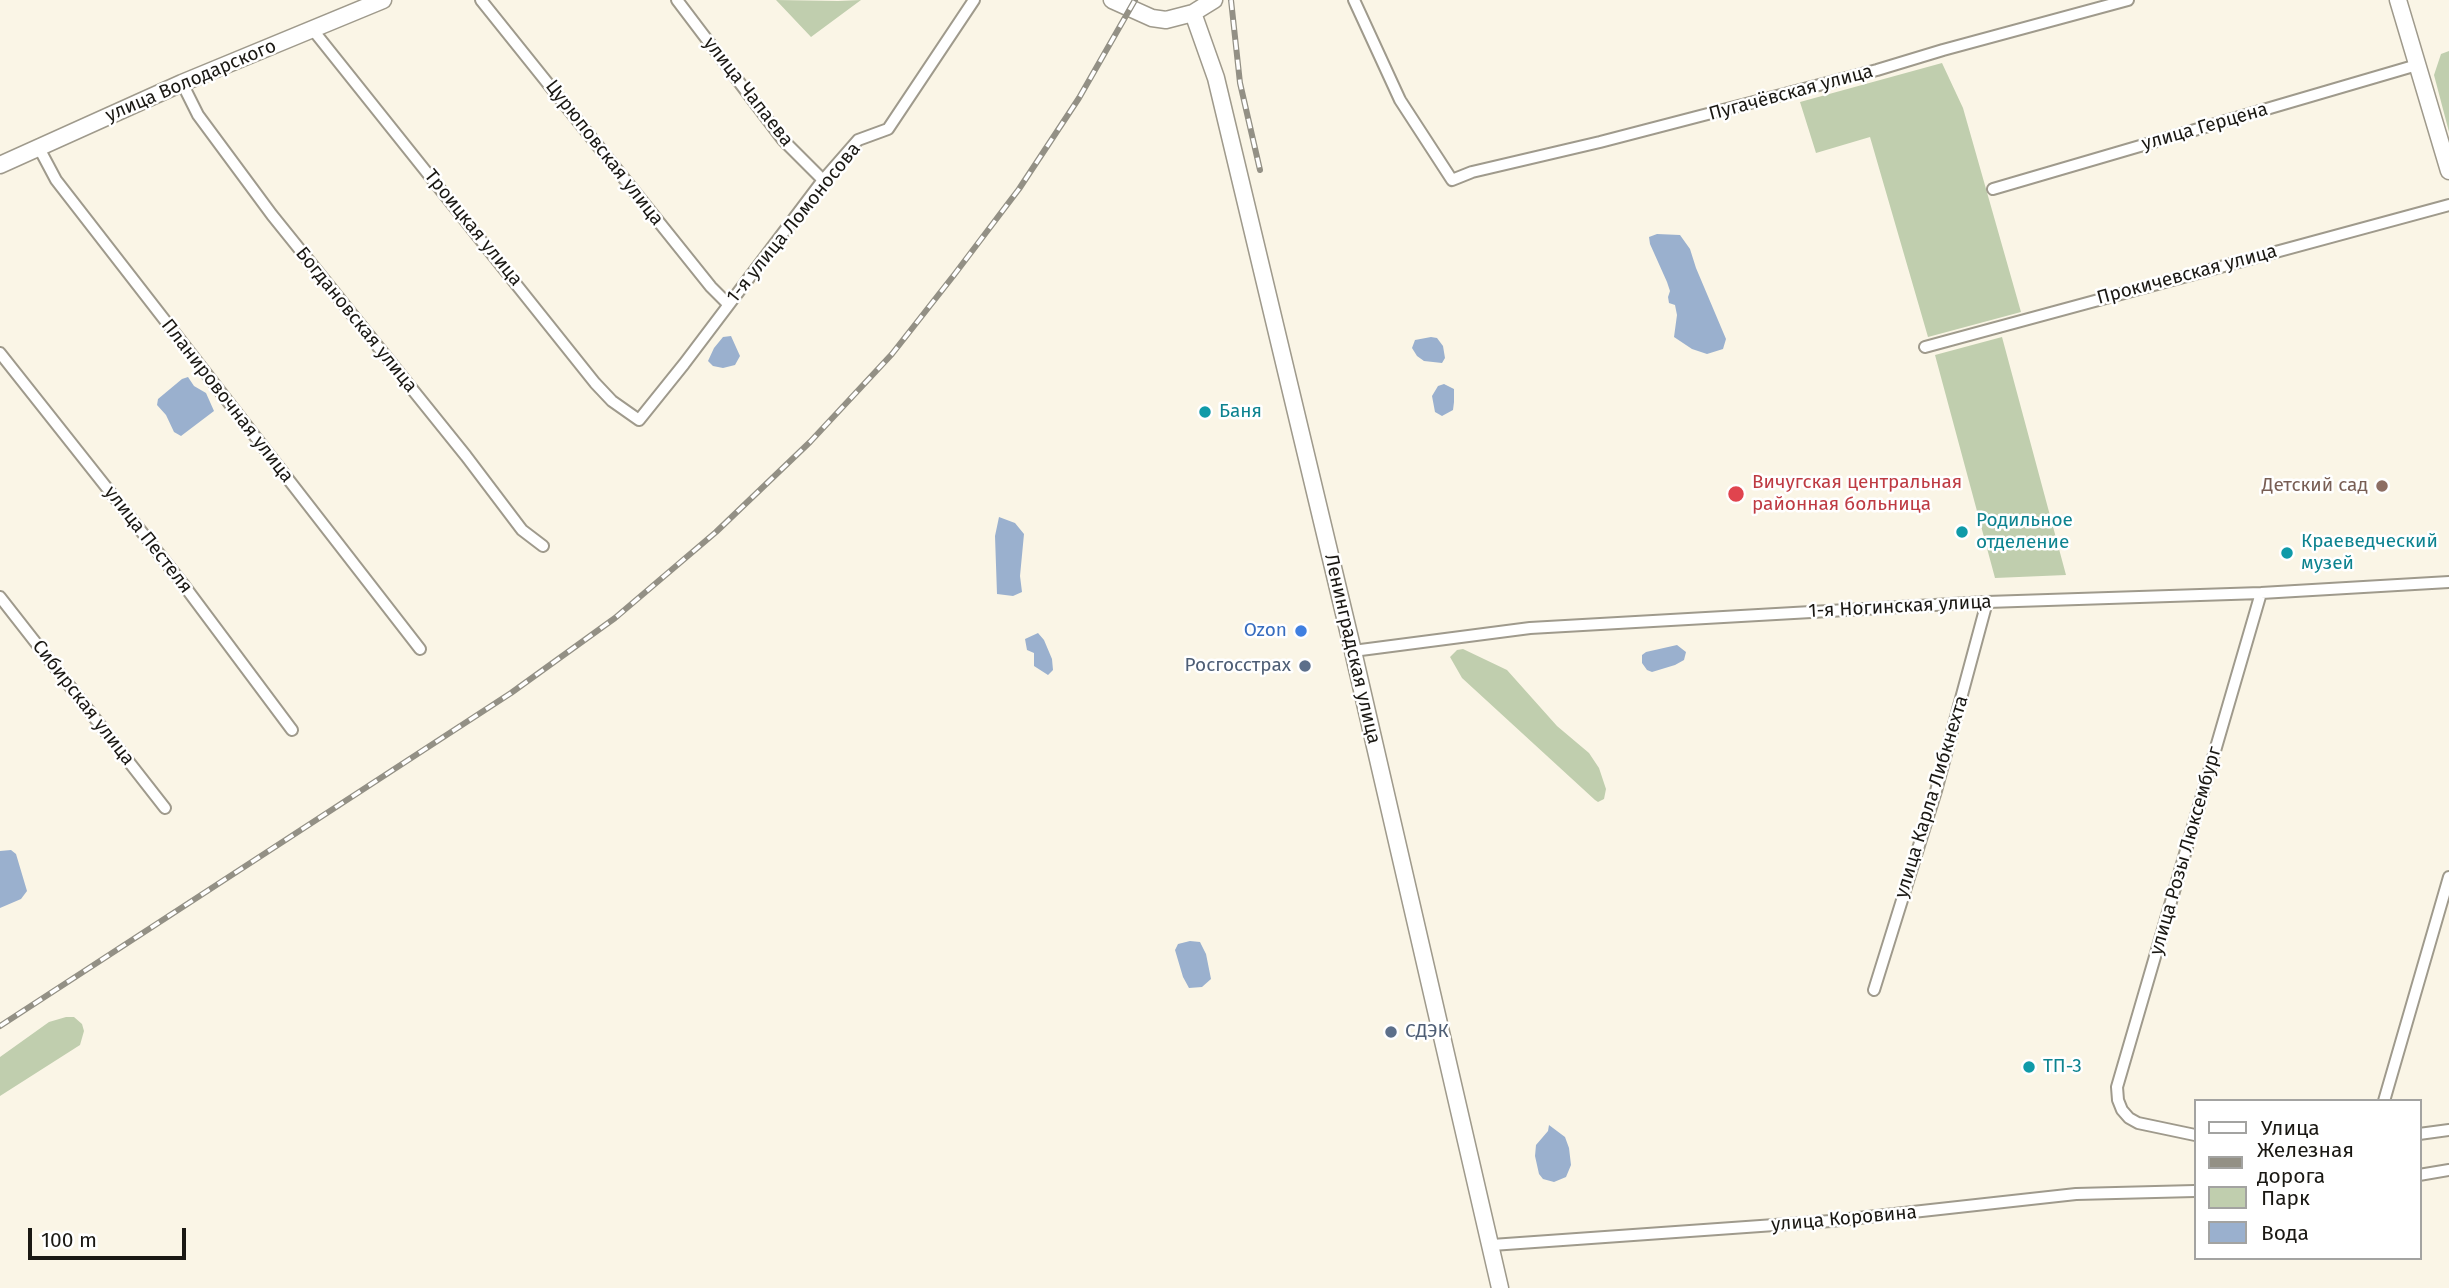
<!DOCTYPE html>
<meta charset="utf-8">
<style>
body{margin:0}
#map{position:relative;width:2449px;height:1288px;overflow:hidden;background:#faf5e6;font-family:"Fira Sans",sans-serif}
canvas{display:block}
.legend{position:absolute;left:2194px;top:1099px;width:228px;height:161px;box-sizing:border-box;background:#fff;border:2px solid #a3a3a1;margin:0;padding:9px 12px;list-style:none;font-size:21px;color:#1a1813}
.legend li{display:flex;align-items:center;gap:14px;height:35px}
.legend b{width:35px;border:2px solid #a3a3a1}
.scale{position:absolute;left:28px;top:1228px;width:158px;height:32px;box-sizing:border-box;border:4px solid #1a1813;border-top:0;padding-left:9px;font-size:21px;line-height:24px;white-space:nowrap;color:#1a1813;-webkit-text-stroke:5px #fff;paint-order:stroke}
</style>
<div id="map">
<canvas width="2449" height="1288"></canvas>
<ul class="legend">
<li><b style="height:9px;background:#fff"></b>Улица</li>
<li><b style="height:9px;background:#939085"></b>Железная дорога</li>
<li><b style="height:19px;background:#c0ceae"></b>Парк</li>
<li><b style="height:19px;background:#9ab0ce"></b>Вода</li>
</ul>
<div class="scale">100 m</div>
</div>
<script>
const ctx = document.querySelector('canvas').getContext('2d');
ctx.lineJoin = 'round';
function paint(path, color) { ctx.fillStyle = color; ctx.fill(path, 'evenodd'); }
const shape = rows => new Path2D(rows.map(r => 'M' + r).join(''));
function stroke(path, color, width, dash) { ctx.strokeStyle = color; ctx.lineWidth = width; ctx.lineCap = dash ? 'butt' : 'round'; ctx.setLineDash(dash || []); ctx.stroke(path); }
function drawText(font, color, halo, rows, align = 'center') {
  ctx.font = font + ' "Fira Sans",sans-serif'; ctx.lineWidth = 5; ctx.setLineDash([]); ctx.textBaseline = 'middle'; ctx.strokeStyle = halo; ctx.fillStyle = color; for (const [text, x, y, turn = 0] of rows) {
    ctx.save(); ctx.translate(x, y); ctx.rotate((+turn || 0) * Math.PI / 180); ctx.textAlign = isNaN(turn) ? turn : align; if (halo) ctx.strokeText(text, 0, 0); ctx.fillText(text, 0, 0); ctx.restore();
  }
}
paint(shape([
 [776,0,838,1,861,0,811,37],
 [2449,51,2449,132,2434,75,2441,54],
 [1942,63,1963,108,2021,312,1928,337,1870,137,1816,153,1800,102],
 [2002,337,2066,575,1995,578,1935,355],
 [1463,649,1507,670,1557,726,1589,753,1599,768,1606,789,1604,799,1598,802,1595,800,1462,678,1450,657,1457,650],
 [66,1017,74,1017,82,1024,84,1031,80,1045,0,1096,0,1057,49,1022]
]), '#c0ceae');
paint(shape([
 [1657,234,1680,235,1690,249,1696,268,1726,339,1723,349,1707,354,1692,349,1674,337,1677,315,1675,305,1669,303,1668,297,1670,291,1667,282,1650,244,1649,237],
 [731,336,740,356,735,365,723,368,713,366,708,361,714,348,723,337],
 [1431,337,1437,338,1443,346,1445,358,1442,363,1424,361,1417,356,1412,348,1415,340],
 [188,377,194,386,206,393,214,411,181,436,174,432,166,415,157,405,158,399,182,379],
 [1444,384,1454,389,1454,402,1453,410,1442,416,1435,412,1432,396,1438,386],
 [999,517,1015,523,1024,534,1020,576,1022,592,1013,596,997,594,995,536],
 [1038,633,1044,640,1052,659,1053,670,1048,675,1034,666,1034,653,1027,650,1025,639],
 [1677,645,1686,652,1684,660,1675,665,1652,672,1647,670,1642,663,1642,655,1646,652],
 [11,850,16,854,27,891,21,899,0,908,0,851],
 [1190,941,1200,942,1206,954,1211,979,1202,987,1189,988,1183,977,1175,950,1178,944],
 [1549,1125,1565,1137,1569,1148,1571,1165,1566,1177,1554,1182,1543,1179,1539,1174,1535,1156,1536,1145,1548,1131]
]), '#9ab0ce');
const street = shape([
 [481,0,711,287,728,304],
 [677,0,783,140,823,180],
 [1354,0,1400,100,1452,180,1472,172,1600,142,1877,70,1943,50,2128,0],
 [313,30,595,383,612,401,639,420,684,364,823,180,858,140,888,129,974,0],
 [182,83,198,115,272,215,466,456,522,530,543,546],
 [39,148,56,180,420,649],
 [1993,189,2417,65],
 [1925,347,2449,205],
 [0,353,183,584,292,730],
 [0,597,165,808],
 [1353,651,1530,628,1987,602,2261,593,2449,582],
 [1874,990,1936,791,1987,602],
 [2384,1101,2449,877],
 [2419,1134,2449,1130],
 [2195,1135,2138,1123,2129,1118,2122,1110,2118,1100,2117,1087,2261,593],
 [2419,1175,2449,1170],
 [1492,1245,1831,1221,2076,1194,2195,1191]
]);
const secondary = shape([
 [1112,0,1152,18,1166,20,1193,13,1214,0],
 [2398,0,2449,171],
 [1193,13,1216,78,1353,651,1500,1288],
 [0,165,182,83,383,0]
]);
stroke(street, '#9f9a8c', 14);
stroke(secondary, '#9f9a8c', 19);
stroke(street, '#fff', 10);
stroke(secondary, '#fff', 16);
const rail = shape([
 [1231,0,1240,83,1260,170],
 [0,1026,511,693,615,618,716,532,810,442,892,354,954,275,1019,189,1079,98,1135,0]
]);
stroke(rail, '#939085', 6);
stroke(rail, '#fff', 3.5, [10]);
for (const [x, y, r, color] of [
 [1205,412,7,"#0f9aa8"],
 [2382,486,7,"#8d6e63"],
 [1736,494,9,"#e0444e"],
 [1962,532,7,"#0f9aa8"],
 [2287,553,7,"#0f9aa8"],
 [1301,631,7,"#3f7fe0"],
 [1305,666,7,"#5c6f8a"],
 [1391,1032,7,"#5c6f8a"],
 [2029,1067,7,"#0f9aa8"]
]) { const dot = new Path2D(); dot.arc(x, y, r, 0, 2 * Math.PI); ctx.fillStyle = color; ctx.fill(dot); stroke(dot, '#fff', 2.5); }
drawText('19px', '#1a1813', '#fff', [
 ["улица Володарского",191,81,-23],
 ["улица Чапаева",748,92,52],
 ["Пугачёвская улица",1791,93,-15],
 ["улица Герцена",2205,127,-16],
 ["Цурюповская улица",604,153,52],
 ["1-я улица Ломоносова",794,223,-51],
 ["Троицкая улица",473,228,51],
 ["Прокичевская улица",2187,275,-15],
 ["Богдановская улица",356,320,51],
 ["Планировочная улица",227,401,52],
 ["улица Пестеля",148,540,52],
 ["1-я Ногинская улица",1900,607,-3],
 ["Ленинградская улица",1352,649,77],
 ["Сибирская улица",83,703,52],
 ["улица Карла Либкнехта",1932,797,-73],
 ["улица Розы Люксембург",2186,851,-74],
 ["улица Коровина",1844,1219,-5]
]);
drawText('19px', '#0d838f', '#fff', [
 ["Баня",1219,412],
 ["Родильное",1976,521],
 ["отделение",1976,543],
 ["Краеведческий",2301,542],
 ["музей",2301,564],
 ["ТП-3",2043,1067]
], 'left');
drawText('19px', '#be3a42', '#fff', [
 ["Вичугская центральная",1752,483],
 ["районная больница",1752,505]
], 'left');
drawText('19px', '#785e54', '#fff', [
 ["Детский сад",2368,486]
], 'right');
drawText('19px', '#366cbe', '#fff', [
 ["Ozon",1287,631]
], 'right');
drawText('19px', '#4e5e75', '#fff', [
 ["Росгосстрах",1291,666],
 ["СДЭК",1405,1032,"left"]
], 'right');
</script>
